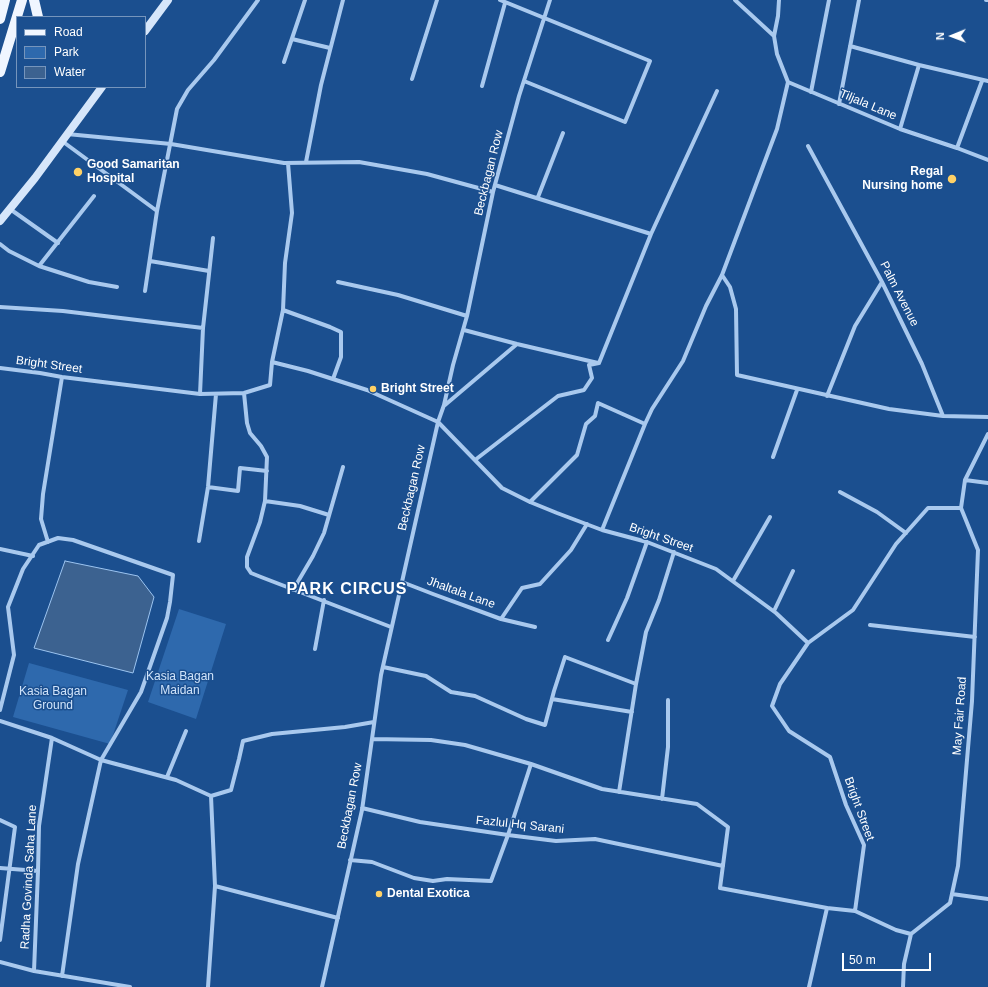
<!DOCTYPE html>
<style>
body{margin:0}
#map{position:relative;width:988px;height:987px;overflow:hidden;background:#1b4f8f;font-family:Arial,sans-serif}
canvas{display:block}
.legend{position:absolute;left:16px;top:16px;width:130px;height:72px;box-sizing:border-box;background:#1b4f8f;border:1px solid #7695bc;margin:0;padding:5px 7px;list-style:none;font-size:12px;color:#fff}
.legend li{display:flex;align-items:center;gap:8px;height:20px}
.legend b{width:20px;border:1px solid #7695bc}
.north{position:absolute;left:932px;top:16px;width:40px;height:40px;-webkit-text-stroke:3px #1b4f8f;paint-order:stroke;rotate:269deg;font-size:11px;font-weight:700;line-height:16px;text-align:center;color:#fff}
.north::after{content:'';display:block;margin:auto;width:14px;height:18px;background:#fff;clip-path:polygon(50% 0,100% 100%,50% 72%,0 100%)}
.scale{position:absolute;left:842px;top:953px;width:89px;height:18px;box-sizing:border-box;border:2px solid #fff;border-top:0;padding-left:5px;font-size:12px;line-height:14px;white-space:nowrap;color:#fff;-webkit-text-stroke:3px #1b4f8f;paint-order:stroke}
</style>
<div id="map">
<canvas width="988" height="987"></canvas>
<ul class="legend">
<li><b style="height:5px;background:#f0f6ff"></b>Road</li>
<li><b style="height:11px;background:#2e69ad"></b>Park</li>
<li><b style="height:11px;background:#3c6290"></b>Water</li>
</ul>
<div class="north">N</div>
<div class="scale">50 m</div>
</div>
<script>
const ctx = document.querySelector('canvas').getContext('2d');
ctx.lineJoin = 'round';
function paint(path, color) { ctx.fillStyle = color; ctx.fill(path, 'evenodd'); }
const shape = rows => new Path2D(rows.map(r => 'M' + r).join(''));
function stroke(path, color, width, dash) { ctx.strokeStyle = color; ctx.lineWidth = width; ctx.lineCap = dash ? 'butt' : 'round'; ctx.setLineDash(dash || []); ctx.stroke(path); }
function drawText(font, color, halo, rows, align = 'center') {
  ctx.font = font + ' Arial,sans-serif'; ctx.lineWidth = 3; ctx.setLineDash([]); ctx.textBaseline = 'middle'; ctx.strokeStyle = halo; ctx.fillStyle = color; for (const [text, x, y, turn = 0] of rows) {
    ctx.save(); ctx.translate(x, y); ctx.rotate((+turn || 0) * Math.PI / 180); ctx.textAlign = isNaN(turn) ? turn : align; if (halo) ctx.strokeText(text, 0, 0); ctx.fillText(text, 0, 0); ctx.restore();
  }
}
paint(shape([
 [179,609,226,624,196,719,148,702],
 [29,663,128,690,110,744,13,717]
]), '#2e69ad');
const water = shape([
 [65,561,138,576,154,597,133,673,34,648,65,561]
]);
paint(water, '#3c6290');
stroke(water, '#9cc4f0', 1);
stroke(shape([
 [500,0,650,61,625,122,524,81],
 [735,0,774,36,777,54,788,82,900,129,957,148,988,160],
 [986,0,988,0],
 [774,36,778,16,779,0],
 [292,39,330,48],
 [850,46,919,65,988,81],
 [284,62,305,0],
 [412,79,437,0],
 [482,86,505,3],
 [811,92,829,0],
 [839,104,859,0],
 [900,129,919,65],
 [67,134,171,144,284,163,359,162,427,174,493,192],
 [62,141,157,211,145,291],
 [808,146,882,282,922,364,943,416,988,417],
 [957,148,982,81],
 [306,162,321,85,343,0],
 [495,185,651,234],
 [538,197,563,133],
 [10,209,58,243],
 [157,211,177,109,188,90,214,60,258,0],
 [0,244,9,251,39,266,89,282,117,287],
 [150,261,209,271],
 [39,266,94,196],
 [722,275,730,287,736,309,737,375,889,409,943,416],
 [338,282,398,295,467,316],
 [0,307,63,311,203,328],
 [283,310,330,327,341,332,341,357,333,379],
 [464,330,517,344,598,363],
 [272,362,283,310,285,263,292,213,288,163],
 [599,363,651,234,717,91],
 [0,368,40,373,62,377,200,394,244,393,270,385,272,362,308,371,367,390,438,422,502,488,530,502,557,513,602,530,647,542,716,569,776,613,808,643],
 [244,393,247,423,250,433,261,446,267,457,265,501,260,522,247,557,247,567,251,573,261,577,391,627],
 [200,394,203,328,213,238],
 [827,396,855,326,882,282],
 [445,405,517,344],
 [773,457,797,390],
 [475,460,558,396,584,390,592,378,589,365,599,363],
 [965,480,988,483],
 [208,487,238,491,240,468,267,471],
 [840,492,877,512,906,533],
 [265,501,300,506,329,515],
 [530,502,577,455,586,424,595,416,598,403,645,424],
 [602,530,645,424,652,409,683,361,706,306,722,275,777,129,788,82],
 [199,541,208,487,216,394],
 [48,542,41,519,43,494,62,377],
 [0,549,33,556],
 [733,581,770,517],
 [402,582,433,594,501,619,535,627],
 [293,590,313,556,324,533,343,467],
 [774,611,793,571],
 [501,619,522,588,540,584,571,550,587,524],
 [870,625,975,637],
 [608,640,627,598,647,542],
 [315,649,324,600],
 [383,667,426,676,451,692,475,696,526,719,545,725,554,691,565,657,636,684,646,632,659,600,674,552],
 [552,699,632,712],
 [0,710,14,655,8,607,23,569,39,545,58,538,73,540,173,575,170,602,167,618,141,692,101,760,78,864,62,976],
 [0,721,52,738,101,760,176,780,211,796,215,886,208,987],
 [531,764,602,789,697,804,728,827,720,888,827,908,855,911],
 [167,777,186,731],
 [619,792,636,684],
 [211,796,231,790,239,759,243,741,272,734,345,727,374,722],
 [662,799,668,747,668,700],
 [362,808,420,822,508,835,556,841,595,839,723,866],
 [0,820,15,827,0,940],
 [350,860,372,862,414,878,433,881,447,879,491,881,508,835,531,764,465,745,431,740,372,739],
 [0,868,38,871],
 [215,886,338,918],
 [952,894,988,899],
 [911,934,896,930,855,911,864,845,846,805,830,757,789,731,772,706,780,684,808,643,853,610,896,544,928,508,961,508],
 [0,962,34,971,130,987],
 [34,971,38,871,39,826,52,738],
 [322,987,362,810,381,675,438,422,444,405,453,365,467,316,493,192,519,96,550,0],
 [809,987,827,908],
 [903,987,904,964,911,934,950,903,958,866,972,701,978,550,961,508,965,480,988,434]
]), '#a9c9ee', 4);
stroke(shape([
 [145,31,168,0],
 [0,221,35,178,102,87]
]), '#d6e6fa', 8);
stroke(shape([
 [34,0,38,17],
 [0,19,5,0],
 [0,72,22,0]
]), '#f0f6ff', 10);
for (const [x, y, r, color] of [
 [78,172,5,"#ffd166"],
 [952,179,5,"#ffd166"],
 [373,389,4,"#ffd166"],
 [379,894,4,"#ffd166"]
]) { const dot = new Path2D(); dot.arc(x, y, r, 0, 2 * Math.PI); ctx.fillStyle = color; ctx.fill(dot); stroke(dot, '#1b4f8f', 1.5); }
drawText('12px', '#fff', '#1b4f8f', [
 ["Tiljala Lane",868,105,23],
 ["Beckbagan Row",489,173,-76],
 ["Palm Avenue",899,294,63],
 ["Bright Street",49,365,8],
 ["Beckbagan Row",412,488,-77],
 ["Bright Street",661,538,19],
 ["Jhaltala Lane",461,593,20],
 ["May Fair Road",960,716,-86],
 ["Beckbagan Row",350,806,-79],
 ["Bright Street",859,809,70],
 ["Fazlul Hq Sarani",520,825,6],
 ["Radha Govinda Saha Lane",29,877,-87]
]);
drawText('bold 12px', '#fff', '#1b4f8f', [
 ["Good Samaritan",87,165],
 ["Hospital",87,179],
 ["Regal",943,172,"right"],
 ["Nursing home",943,186,"right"],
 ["Bright Street",381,389],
 ["Dental Exotica",387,894]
], 'left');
drawText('12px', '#cfe3fa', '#1b4f8f', [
 ["Kasia Bagan",180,677],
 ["Maidan",180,691],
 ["Kasia Bagan",53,692],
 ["Ground",53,706]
]);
ctx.letterSpacing = '1px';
drawText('bold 16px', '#fff', '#1b4f8f', [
 ["PARK CIRCUS",347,590]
]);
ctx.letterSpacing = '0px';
</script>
